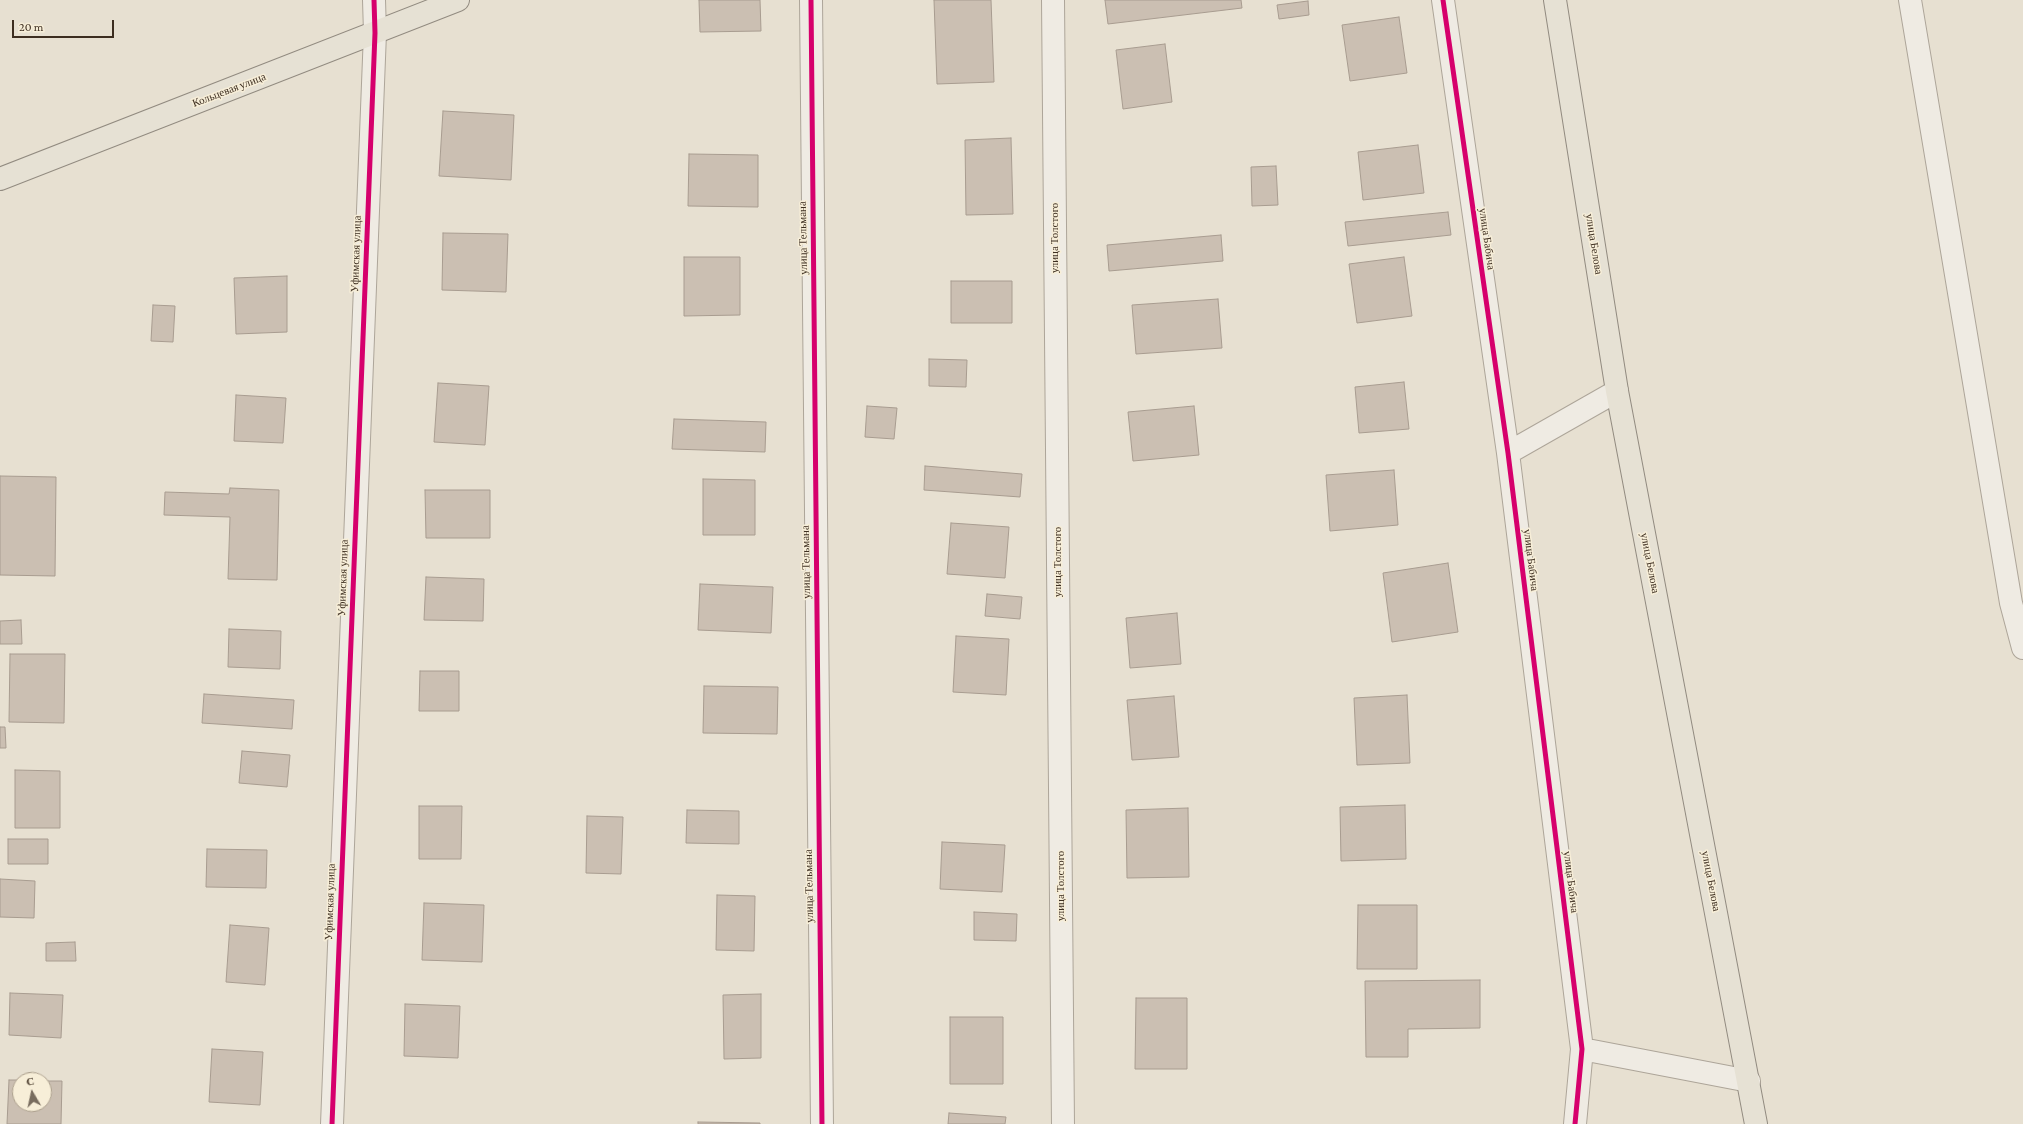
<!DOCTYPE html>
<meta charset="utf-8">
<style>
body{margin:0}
#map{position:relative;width:2023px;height:1124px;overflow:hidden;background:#e7e0d1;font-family:"Crimson Pro",serif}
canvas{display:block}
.north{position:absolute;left:12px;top:1072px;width:40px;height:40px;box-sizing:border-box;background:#f7eed8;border:1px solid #ada18e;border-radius:50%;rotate:351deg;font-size:11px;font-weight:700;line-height:16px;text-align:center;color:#3d2e20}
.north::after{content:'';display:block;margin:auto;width:14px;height:18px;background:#786c5e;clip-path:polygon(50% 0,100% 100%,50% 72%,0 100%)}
.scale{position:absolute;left:12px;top:20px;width:102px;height:18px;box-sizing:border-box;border:2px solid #3d2e20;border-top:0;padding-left:5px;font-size:12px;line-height:14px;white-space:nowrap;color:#3d2e20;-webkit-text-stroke:3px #f7eed8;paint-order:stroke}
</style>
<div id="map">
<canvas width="2023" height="1124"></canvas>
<div class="north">С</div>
<div class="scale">20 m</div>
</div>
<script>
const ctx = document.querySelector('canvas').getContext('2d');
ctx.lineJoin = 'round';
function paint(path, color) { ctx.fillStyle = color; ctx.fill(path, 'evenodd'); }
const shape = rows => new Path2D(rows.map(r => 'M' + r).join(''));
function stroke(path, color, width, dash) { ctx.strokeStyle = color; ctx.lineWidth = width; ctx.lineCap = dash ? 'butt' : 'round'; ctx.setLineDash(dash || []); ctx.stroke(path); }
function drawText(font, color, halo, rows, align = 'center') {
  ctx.font = font + ' "Crimson Pro",serif'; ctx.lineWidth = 3; ctx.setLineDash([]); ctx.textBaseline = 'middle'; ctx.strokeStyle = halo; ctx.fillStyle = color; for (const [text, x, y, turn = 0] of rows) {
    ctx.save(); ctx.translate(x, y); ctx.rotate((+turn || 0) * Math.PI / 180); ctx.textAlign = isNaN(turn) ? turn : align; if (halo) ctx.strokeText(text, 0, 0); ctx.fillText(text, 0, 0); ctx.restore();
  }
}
const building = shape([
 [699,0,760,0,761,31,700,32,699,0],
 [934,0,991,0,994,82,937,84,934,0],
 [1105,0,1241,0,1242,8,1108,24,1105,0],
 [1308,1,1309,15,1279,19,1277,5,1308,1],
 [1399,17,1407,73,1350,81,1342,25,1399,17],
 [1165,44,1172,102,1123,109,1116,50,1165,44],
 [443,111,514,115,511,180,439,176,443,111],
 [1011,138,1013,214,966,215,965,140,1011,138],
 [1418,145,1424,193,1363,200,1358,152,1418,145],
 [689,154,758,155,758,207,688,206,689,154],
 [1276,166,1278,205,1252,206,1251,167,1276,166],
 [1448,212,1451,235,1348,246,1345,222,1448,212],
 [443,233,508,234,506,292,442,290,443,233],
 [1221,235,1223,261,1109,271,1107,245,1221,235],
 [684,257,740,257,740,315,684,316,684,257],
 [1404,257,1412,316,1357,323,1349,264,1404,257],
 [287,276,287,332,236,334,234,278,287,276],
 [951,281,1012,281,1012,323,951,323,951,281],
 [1218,299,1222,348,1136,354,1132,305,1218,299],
 [153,305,175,306,173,342,151,341,153,305],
 [929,359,967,360,966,387,929,386,929,359],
 [1404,382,1409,429,1359,433,1355,387,1404,382],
 [438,383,489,386,485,445,434,442,438,383],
 [236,395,286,398,283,443,234,441,236,395],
 [867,406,897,408,894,439,865,437,867,406],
 [1194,406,1199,455,1133,461,1128,412,1194,406],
 [674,419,766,422,765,452,672,449,674,419],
 [925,466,1022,474,1020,497,924,490,925,466],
 [1394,470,1398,525,1330,531,1326,475,1394,470],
 [0,476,56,477,55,576,0,575,0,476],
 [703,479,755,480,755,535,703,535,703,479],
 [230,488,279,490,277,580,228,579,230,517,164,515,165,492,229,494,230,488],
 [425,490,490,490,490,538,426,538,425,490],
 [951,523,1009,527,1005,578,947,574,951,523],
 [1448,563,1458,632,1392,642,1383,573,1448,563],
 [426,577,484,579,483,621,424,620,426,577],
 [700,584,773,587,771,633,698,630,700,584],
 [987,594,1022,597,1020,619,985,616,987,594],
 [1177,613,1181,664,1130,668,1126,618,1177,613],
 [21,620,22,644,0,644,0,621,21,620],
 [229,629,281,631,280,669,228,667,229,629],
 [956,636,1009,639,1006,695,953,692,956,636],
 [10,654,65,654,64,723,9,722,10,654],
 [420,671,459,671,459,711,419,711,420,671],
 [704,686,778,687,777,734,703,733,704,686],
 [204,694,294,700,292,729,202,723,204,694],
 [1407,695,1410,763,1357,765,1354,698,1407,695],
 [1174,696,1179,757,1132,760,1127,700,1174,696],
 [0,727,5,727,6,748,0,748,0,727],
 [242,751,290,755,287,787,239,783,242,751],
 [15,770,60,771,60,828,15,828,15,770],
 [1405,805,1406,859,1341,861,1340,807,1405,805],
 [419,806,462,806,461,859,419,859,419,806],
 [1188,808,1189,877,1127,878,1126,810,1188,808],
 [687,810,739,811,739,844,686,843,687,810],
 [587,816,623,817,621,874,586,873,587,816],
 [8,839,48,839,48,864,8,864,8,839],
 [942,842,1005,845,1002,892,940,889,942,842],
 [207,849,267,850,266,888,206,887,207,849],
 [0,879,35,881,34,918,0,917,0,879],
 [717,895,755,896,754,951,716,950,717,895],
 [424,903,484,905,482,962,422,960,424,903],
 [1358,905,1417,905,1417,969,1357,969,1358,905],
 [974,912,1017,914,1016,941,974,940,974,912],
 [230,925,269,928,265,985,226,982,230,925],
 [75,942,76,961,46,961,46,943,75,942],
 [1480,980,1480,1028,1408,1029,1408,1057,1366,1057,1365,981,1480,980],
 [10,993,63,995,61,1038,9,1035,10,993],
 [761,994,761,1058,724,1059,723,995,761,994],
 [1136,998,1187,998,1187,1069,1135,1069,1136,998],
 [405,1004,460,1006,458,1058,404,1056,405,1004],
 [950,1017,1003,1017,1003,1084,950,1084,950,1017],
 [212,1049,263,1052,260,1105,209,1102,212,1049],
 [9,1080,20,1080,20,1104,44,1104,44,1081,62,1081,61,1124,7,1124,9,1080],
 [949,1113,1006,1117,1005,1124,948,1124,949,1113],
 [698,1122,760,1123,760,1124,698,1124,698,1122]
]);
paint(building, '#cbbfb2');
stroke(building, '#a89c90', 1);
const minor = shape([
 [811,0,822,1124],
 [1053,0,1063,1124],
 [1443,0,1508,453,1582,1049,1575,1124],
 [1910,0,2011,603,2023,648],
 [1508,453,1617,391],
 [1582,1049,1749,1081],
 [332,1124,375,33,374,0]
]);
const major = shape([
 [1555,0,1617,391,1756,1124],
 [0,179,458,0]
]);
stroke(minor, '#ada599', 24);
stroke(major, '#928b80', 24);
stroke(minor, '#efebe3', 22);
stroke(major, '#e6e1d4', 22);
stroke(shape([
 [811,0,822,1124],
 [1443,0,1508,453,1582,1049,1575,1124],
 [332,1124,375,33,374,0]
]), '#d6006c', 5);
drawText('11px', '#3d2e20', '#f7eed8', [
 ["Кольцевая улица",229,90,-21],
 ["улица Тельмана",803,238,-91],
 ["улица Толстого",1055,238,-90],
 ["улица Бабича",1487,239,82],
 ["улица Белова",1594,244,81],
 ["Уфимская улица",356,254,-88],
 ["улица Бабича",1531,560,83],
 ["улица Тельмана",806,562,-91],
 ["улица Толстого",1058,562,-90],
 ["улица Белова",1650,563,79],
 ["Уфимская улица",343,578,-88],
 ["улица Белова",1711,881,79],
 ["улица Бабича",1571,882,83],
 ["улица Тельмана",809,886,-91],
 ["улица Толстого",1061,886,-90],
 ["Уфимская улица",330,902,-88]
]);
</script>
